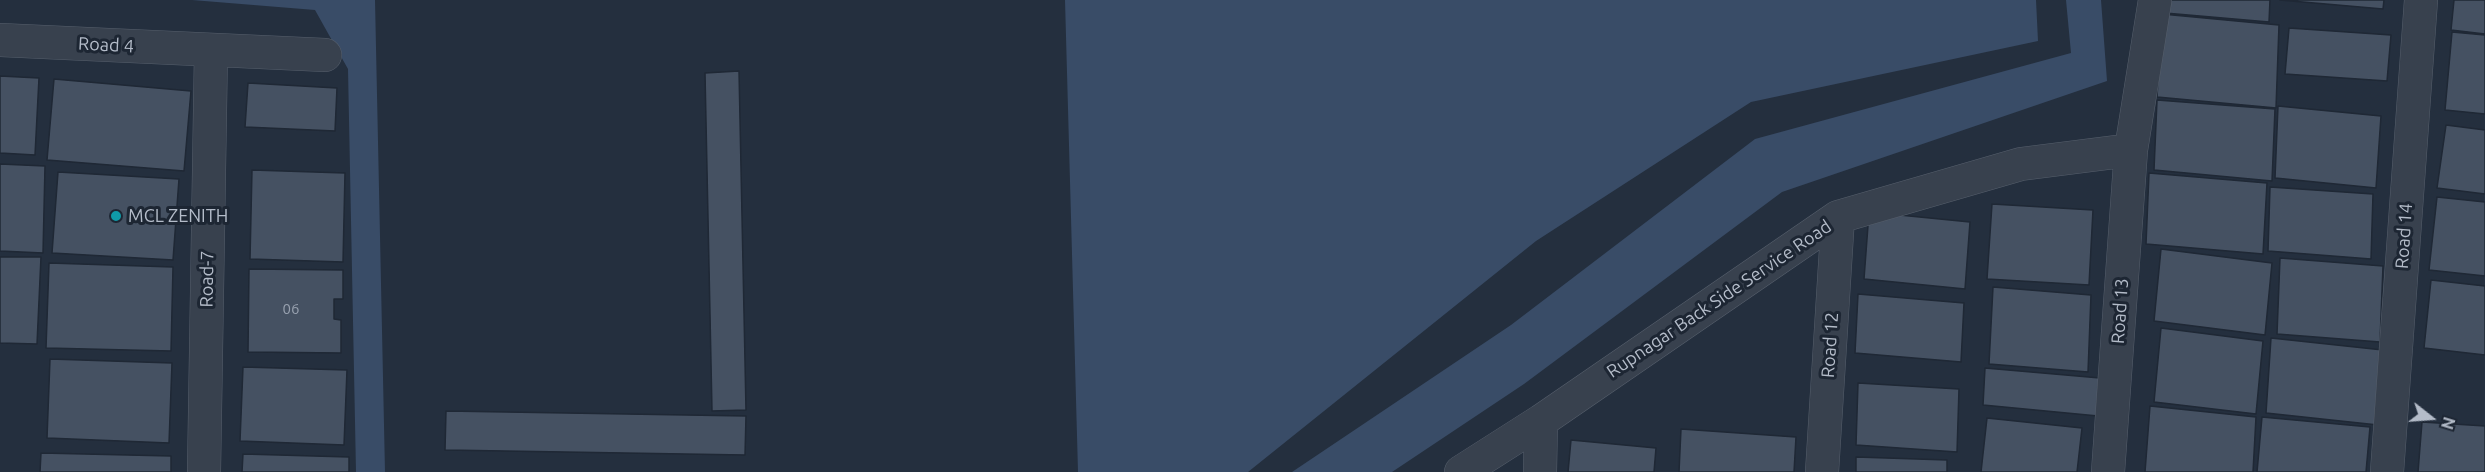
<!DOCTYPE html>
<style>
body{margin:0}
#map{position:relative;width:2485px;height:472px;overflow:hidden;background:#242f3e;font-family:Ubuntu,sans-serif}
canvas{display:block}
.north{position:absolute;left:2401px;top:388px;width:60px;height:60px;-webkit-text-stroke:4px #1d2633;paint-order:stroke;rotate:107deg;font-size:16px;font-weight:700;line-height:24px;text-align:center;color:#b4bcc9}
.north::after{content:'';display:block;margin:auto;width:21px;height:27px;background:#b4bcc9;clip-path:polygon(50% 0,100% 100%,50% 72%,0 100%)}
</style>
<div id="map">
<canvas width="2485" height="472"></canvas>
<div class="north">N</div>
</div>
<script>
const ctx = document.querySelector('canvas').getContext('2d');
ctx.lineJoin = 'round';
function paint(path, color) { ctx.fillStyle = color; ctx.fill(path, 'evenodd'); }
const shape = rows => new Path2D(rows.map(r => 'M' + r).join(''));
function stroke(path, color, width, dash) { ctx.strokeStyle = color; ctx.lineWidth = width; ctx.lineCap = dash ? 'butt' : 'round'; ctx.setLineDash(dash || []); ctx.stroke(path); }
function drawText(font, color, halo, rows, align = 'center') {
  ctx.font = font + ' Ubuntu,sans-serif'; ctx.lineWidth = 6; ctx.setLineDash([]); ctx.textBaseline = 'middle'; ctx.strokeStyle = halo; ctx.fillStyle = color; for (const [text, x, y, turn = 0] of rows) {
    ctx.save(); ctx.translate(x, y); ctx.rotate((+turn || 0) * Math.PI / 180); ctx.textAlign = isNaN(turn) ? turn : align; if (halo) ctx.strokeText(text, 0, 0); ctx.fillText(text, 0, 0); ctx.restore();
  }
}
paint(shape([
 [192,0,375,0,385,472,356,472,348,69,315,10],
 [1065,0,2036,0,2038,41,1751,102,1536,241,1248,472,1078,472],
 [2066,0,2101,0,2107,81,1782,192,1524,384,1392,472,1292,472,1511,325,1755,139,2071,53]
]), '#394c67');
const building = shape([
 [2166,0,2270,0,2269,22,2165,13,2166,0],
 [2280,0,2384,0,2383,9,2280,0],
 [2454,0,2485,0,2485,34,2451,30,2454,0],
 [2162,14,2279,25,2276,108,2157,97,2162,14],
 [2289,28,2391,35,2387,81,2285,74,2289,28],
 [2452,32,2485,35,2485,114,2445,110,2452,32],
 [739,71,746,410,712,411,705,73,739,71],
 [0,76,39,78,35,155,0,153,0,76],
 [54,79,191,91,184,171,47,160,54,79],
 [248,83,337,88,335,131,245,127,248,83],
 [2157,100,2275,109,2272,181,2154,170,2157,100],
 [2278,106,2381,116,2376,188,2275,178,2278,106],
 [2446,125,2485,130,2485,194,2437,188,2446,125],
 [0,164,45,166,43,253,0,251,0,164],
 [252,170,345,173,343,262,250,259,252,170],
 [58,172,179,179,173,260,52,253,58,172],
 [2149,173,2267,183,2263,254,2146,244,2149,173],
 [2270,187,2373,194,2371,259,2268,251,2270,187],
 [2437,197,2485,202,2485,276,2429,270,2437,197],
 [1992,204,2093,210,2089,285,1987,279,1992,204],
 [1869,212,1970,222,1965,289,1864,279,1869,212],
 [2161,249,2272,263,2265,335,2154,321,2161,249],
 [0,257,41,257,37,344,0,343,0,257],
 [2280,258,2383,266,2380,342,2277,334,2280,258],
 [49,263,173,267,171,351,46,348,49,263],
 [249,269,343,270,343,299,334,299,334,319,341,320,341,353,248,352,249,269],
 [2431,280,2485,286,2485,355,2424,348,2431,280],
 [1993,287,2091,295,2088,372,1989,364,1993,287],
 [1858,294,1964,303,1961,362,1855,353,1858,294],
 [2161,328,2263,341,2256,414,2154,402,2161,328],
 [2271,338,2383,350,2378,425,2266,413,2271,338],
 [50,359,172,363,169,443,47,438,50,359],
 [243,367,347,370,344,445,240,441,243,367],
 [1985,368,2100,378,2098,416,1983,405,1985,368],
 [1858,383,1959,389,1957,452,1856,445,1858,383],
 [2150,406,2256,417,2253,472,2145,472,2150,406],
 [446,411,746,416,745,455,445,450,446,411],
 [2262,417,2370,427,2366,472,2257,472,2262,417],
 [1987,418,2082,428,2077,472,1981,472,1987,418],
 [2422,422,2485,426,2485,472,2418,472,2422,422],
 [1681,429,1796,437,1794,472,1679,472,1681,429],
 [1571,440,1656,448,1654,472,1568,472,1571,440],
 [41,453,171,456,171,472,40,472,41,453],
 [243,454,349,457,349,472,242,472,243,454],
 [1856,457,1947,460,1947,472,1856,472,1856,457]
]);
paint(building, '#455162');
stroke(building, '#1f2835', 1.5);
const minor = shape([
 [0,40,325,55],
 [204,472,211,50],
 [1461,472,1541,421,1838,217,2021,164,2131,150,2155,0],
 [1540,472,1541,421],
 [1822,472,1838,217],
 [2108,472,2131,150],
 [2387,472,2421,0]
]);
stroke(minor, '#565f6c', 34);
stroke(minor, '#38414e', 33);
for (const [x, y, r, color] of [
 [116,216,6,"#0f9aa8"]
]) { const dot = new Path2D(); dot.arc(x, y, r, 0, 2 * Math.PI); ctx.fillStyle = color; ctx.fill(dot); stroke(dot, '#1d2633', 2); }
drawText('15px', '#98a1af', null, [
 ["06",291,309]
]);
drawText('18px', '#b4bcc9', '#1d2633', [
 ["Road 4",106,45,3],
 ["Road 14",2404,236,-86],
 ["Road-7",207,279,-89],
 ["Rupnagar Back Side Service Road",1719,299,-34],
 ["Road 13",2120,311,-86],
 ["Road 12",1830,345,-86]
]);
drawText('18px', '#b4bcc9', '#1d2633', [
 ["MCL ZENITH",128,216]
], 'left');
</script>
